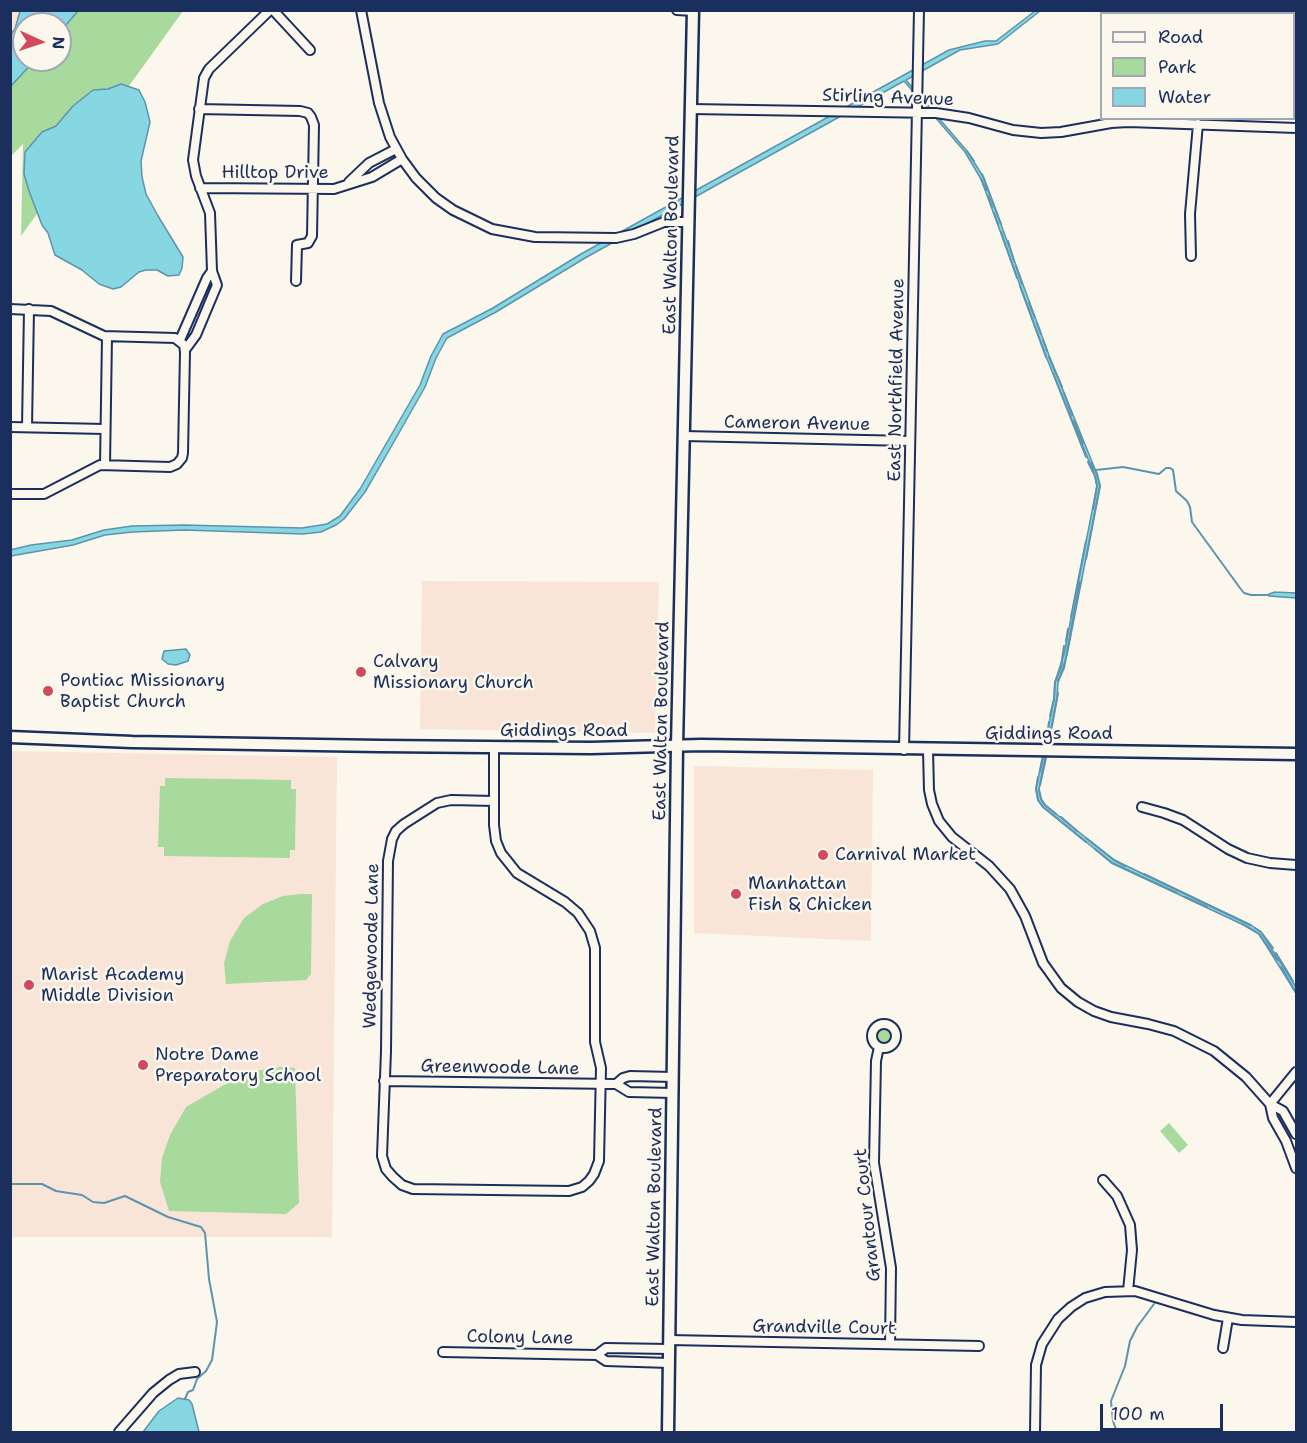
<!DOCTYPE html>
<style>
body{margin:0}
#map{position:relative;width:1307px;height:1443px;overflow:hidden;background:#fbf7ec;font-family:"Shantell Sans",sans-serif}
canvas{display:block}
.frame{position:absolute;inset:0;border:12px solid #1b2f5e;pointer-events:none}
.legend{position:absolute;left:1100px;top:12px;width:195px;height:108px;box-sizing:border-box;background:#fbf7ec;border:2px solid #a1a7b3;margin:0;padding:8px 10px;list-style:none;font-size:18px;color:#1b2f5e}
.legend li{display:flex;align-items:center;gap:12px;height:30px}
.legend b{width:30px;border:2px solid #a1a7b3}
.north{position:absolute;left:12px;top:12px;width:60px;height:60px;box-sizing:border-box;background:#fbf7ec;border:2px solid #a1a7b3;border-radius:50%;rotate:93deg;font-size:16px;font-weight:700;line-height:24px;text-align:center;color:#1b2f5e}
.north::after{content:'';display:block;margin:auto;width:21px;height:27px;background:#d1495b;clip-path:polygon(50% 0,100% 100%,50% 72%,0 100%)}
.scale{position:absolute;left:1100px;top:1404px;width:123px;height:27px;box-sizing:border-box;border:3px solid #1b2f5e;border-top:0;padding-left:8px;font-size:18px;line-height:21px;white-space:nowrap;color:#1b2f5e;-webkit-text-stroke:4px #fbf7ec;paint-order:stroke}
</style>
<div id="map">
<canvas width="1307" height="1443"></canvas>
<div class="frame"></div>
<ul class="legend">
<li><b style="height:8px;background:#fbf7ec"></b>Road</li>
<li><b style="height:16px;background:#a7da9c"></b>Park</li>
<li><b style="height:16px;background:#87d7e3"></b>Water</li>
</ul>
<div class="north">N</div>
<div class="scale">100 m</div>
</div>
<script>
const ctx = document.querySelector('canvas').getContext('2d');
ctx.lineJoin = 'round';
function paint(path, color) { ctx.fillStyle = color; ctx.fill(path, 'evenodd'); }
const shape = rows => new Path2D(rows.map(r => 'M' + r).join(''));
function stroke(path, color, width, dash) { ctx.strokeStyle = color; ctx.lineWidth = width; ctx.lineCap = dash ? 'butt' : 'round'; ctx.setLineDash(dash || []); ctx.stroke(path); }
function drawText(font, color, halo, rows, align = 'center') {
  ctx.font = font + ' "Shantell Sans",sans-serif'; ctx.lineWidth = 5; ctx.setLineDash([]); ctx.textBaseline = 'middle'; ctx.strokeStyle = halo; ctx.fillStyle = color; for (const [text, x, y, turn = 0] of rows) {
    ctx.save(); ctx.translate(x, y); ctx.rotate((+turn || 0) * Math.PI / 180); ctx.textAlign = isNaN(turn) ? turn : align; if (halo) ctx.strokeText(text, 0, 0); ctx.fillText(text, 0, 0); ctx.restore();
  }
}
paint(shape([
 [11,11,24,11,24,55,11,70],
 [422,581,659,582,655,733,420,729],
 [11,751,337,757,332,1237,11,1237],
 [694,766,873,770,871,941,694,933]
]), '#f9e5d8');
paint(shape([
 [24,11,183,11,21,236,23,144,11,156,10,70,24,60,60,60,60,24],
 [165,778,291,780,291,789,296,789,295,850,290,850,290,858,164,856,164,847,158,847,160,786,165,786],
 [301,894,312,894,311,974,306,980,226,984,224,963,230,941,244,918,263,904,283,896],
 '875 1036a8 8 0 1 1 16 0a8 8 0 1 1-16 0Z',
 [280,1067,295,1068,299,1203,286,1214,169,1211,160,1182,162,1158,170,1135,186,1107,222,1086,255,1071],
 [1169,1123,1188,1145,1179,1153,1160,1131]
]), '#a7da9c');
const water = shape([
 [20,11,78,11,60,32,60,24,24,24,24,60,35,60,11,86,11,34,15,29,20,11],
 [1035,11,1040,11,998,44,960,50,906,80,967,151,984,178,1050,358,1097,474,1100,486,1067,655,1058,683,1057,699,1039,789,1041,799,1045,805,1114,860,1251,925,1261,932,1296,987,1296,993,1259,934,1250,928,1112,863,1043,807,1038,800,1036,789,1054,699,1055,682,1064,654,1097,486,1095,476,1047,359,981,179,965,152,904,81,585,258,496,312,447,338,436,358,425,387,387,454,365,492,344,519,336,525,321,532,303,534,184,530,133,532,105,535,73,545,11,556,10,550,31,545,72,540,104,530,132,526,184,525,302,528,327,524,340,516,360,489,420,385,431,356,443,334,493,308,581,254,949,50,985,41,996,41,1035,11],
 [121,84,139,90,145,102,150,122,141,161,142,177,146,194,158,216,183,257,182,268,179,275,168,276,157,270,146,270,139,272,121,287,113,289,99,284,82,270,55,255,48,233,42,225,29,191,24,174,25,152,42,132,56,126,73,106,93,90,108,89,121,84],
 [1275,592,1296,593,1296,598,1269,596,1269,594,1275,592],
 [186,649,190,655,188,661,176,665,168,664,162,659,164,651,186,649],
 [178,1398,189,1400,192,1404,199,1432,143,1432,159,1411,178,1398]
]);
paint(water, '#87d7e3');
stroke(water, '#5c94ae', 1.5);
stroke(shape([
 [967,151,974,161],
 [982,174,1001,224],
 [981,179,986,190],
 [988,196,992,207],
 [994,213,998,224],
 [1001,232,1017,278],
 [1008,241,1014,261],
 [1016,266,1022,284],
 [1020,286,1046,357],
 [1029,303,1035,318],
 [1037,323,1041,334],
 [1043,340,1047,351],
 [1049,357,1062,387],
 [1053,373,1086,457],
 [1064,393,1072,415],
 [1074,421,1083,443],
 [1088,462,1095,476,1097,486,1093,509],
 [1096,470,1123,467,1159,474,1166,468,1170,468,1173,470,1176,491,1187,501,1190,507,1192,522,1240,588,1244,593,1251,595,1269,595],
 [1086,559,1100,486,1097,474,1091,463],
 [1071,617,1086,541],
 [1066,641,1068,629],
 [1058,681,1064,668,1080,582],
 [1050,716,1054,699,1055,682,1061,667,1064,646],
 [1051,731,1058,693],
 [1046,743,1049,722],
 [1040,772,1043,758],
 [1038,777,1036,789,1038,800,1043,807,1086,842],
 [1040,785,1046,758],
 [1039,790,1041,799,1045,805,1056,814],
 [1061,817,1077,831],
 [1086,838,1114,860,1125,866],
 [1095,849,1112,863,1177,893],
 [1144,874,1250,925],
 [1185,897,1207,907],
 [1242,924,1259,934,1277,960],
 [1255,928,1261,932,1273,948],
 [1276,953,1293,981],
 [1281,967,1296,993],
 [10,1184,42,1184,56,1191,82,1195,93,1202,104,1203,125,1196,168,1217,201,1227,205,1233,209,1279,217,1322,212,1360,206,1371,197,1379,193,1390,188,1392,185,1399],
 [1117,1432,1113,1421,1111,1401,1125,1366,1130,1341,1137,1327,1154,1304]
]), '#5c94ae', 2);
const minor = shape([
 [273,10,310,50],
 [361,10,379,103,390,137,402,159,416,178,436,198,453,210,492,229,535,237,616,238,634,234,664,222,689,222],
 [677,10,693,11],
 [199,109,300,111,308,113,311,117,314,125,312,236,308,243,297,245,296,281],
 [691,109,936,113,969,118,1013,130,1041,133,1061,132,1111,123,1129,122,1296,128],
 [349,182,369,163,396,149],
 [200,188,334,189,372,177,402,159],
 [1191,256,1190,214,1198,124],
 [10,309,51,311,104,336,175,338,184,345,185,352,183,453,182,458,177,464,170,467,100,465,44,494,10,494],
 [180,340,207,278,212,271],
 [185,350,196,335,217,285,212,271,210,213,196,176,193,160,204,78,209,69,270,10],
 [10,427,105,429],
 [27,427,29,309],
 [684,436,910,441],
 [105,465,107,337],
 [904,750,919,10],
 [928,750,929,790,932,804,939,821,952,837,989,866,1010,889,1025,916,1043,963,1061,988,1078,1002,1094,1011,1111,1017,1148,1024,1174,1031,1214,1051,1246,1077,1270,1104,1283,1111,1296,1134],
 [494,801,451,800,437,803,404,824,396,831,392,839,388,861,386,1051,382,1156,386,1169,393,1177,402,1185,413,1189,569,1191,582,1187,589,1181,594,1174,599,1161,601,1068,595,1042,595,948,590,931,578,913,565,902,517,873,501,853,496,841,494,825,494,747],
 [1142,807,1164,813,1183,820,1228,849,1247,858,1270,863,1296,865],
 '872 1036a12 12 0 1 1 24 0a12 12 0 1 1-24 0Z',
 [879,1047,876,1061,874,1163,891,1268,890,1344],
 [384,1081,616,1084,629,1092,673,1093],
 [616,1084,623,1078,630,1076,673,1077],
 [1270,1104,1273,1118,1286,1141,1296,1168],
 [1270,1104,1296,1072],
 [1103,1180,1117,1196,1130,1225,1132,1250,1128,1291],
 [669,1340,979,1346],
 [1223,1348,1228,1318],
 [443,1352,597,1355,606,1361,669,1363],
 [597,1355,606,1348,669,1349],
 [119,1432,153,1393,169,1380,179,1374,195,1372],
 [1035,1432,1036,1365,1042,1344,1058,1319,1071,1307,1085,1298,1105,1292,1135,1291,1214,1315,1242,1320,1296,1322]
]);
const tertiary = shape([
 [10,737,132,742,380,746,591,748,701,745,1296,754]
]);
const secondary = shape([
 [668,1432,677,746,693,10]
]);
stroke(minor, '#1b2f5e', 12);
stroke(tertiary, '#1b2f5e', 15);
stroke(secondary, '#1b2f5e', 15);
stroke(minor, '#fbf7ec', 8);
stroke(tertiary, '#fbf7ec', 10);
stroke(secondary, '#fbf7ec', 10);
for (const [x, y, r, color] of [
 [361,672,6,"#d1495b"],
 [48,691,6,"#d1495b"],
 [823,855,6,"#d1495b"],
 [736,894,6,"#d1495b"],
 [29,985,6,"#d1495b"],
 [143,1065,6,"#d1495b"]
]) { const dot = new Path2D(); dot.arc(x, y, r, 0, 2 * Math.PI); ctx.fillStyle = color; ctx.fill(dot); stroke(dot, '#fbf7ec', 2); }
drawText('18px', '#1b2f5e', '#fbf7ec', [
 ["Stirling Avenue",888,98,2],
 ["Hilltop Drive",275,173],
 ["East Walton Boulevard",672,235,-89],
 ["East Northfield Avenue",897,380,-89],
 ["Cameron Avenue",797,424,1],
 ["East Walton Boulevard",662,721,-89],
 ["Giddings Road",564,731],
 ["Giddings Road",1049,734],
 ["Wedgewoode Lane",372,946,-89],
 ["Greenwoode Lane",500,1068,1],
 ["East Walton Boulevard",655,1207,-89],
 ["Grantour Court",868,1215,-96],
 ["Grandville Court",824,1328,1],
 ["Colony Lane",520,1338,1]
]);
drawText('18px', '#1b2f5e', '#fbf7ec', [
 ["Calvary",373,662],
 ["Missionary Church",373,683],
 ["Pontiac Missionary",60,681],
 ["Baptist Church",60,702],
 ["Carnival Market",835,855],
 ["Manhattan",748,884],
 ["Fish & Chicken",748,905],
 ["Marist Academy",41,975],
 ["Middle Division",41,996],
 ["Notre Dame",155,1055],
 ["Preparatory School",155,1076]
], 'left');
</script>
